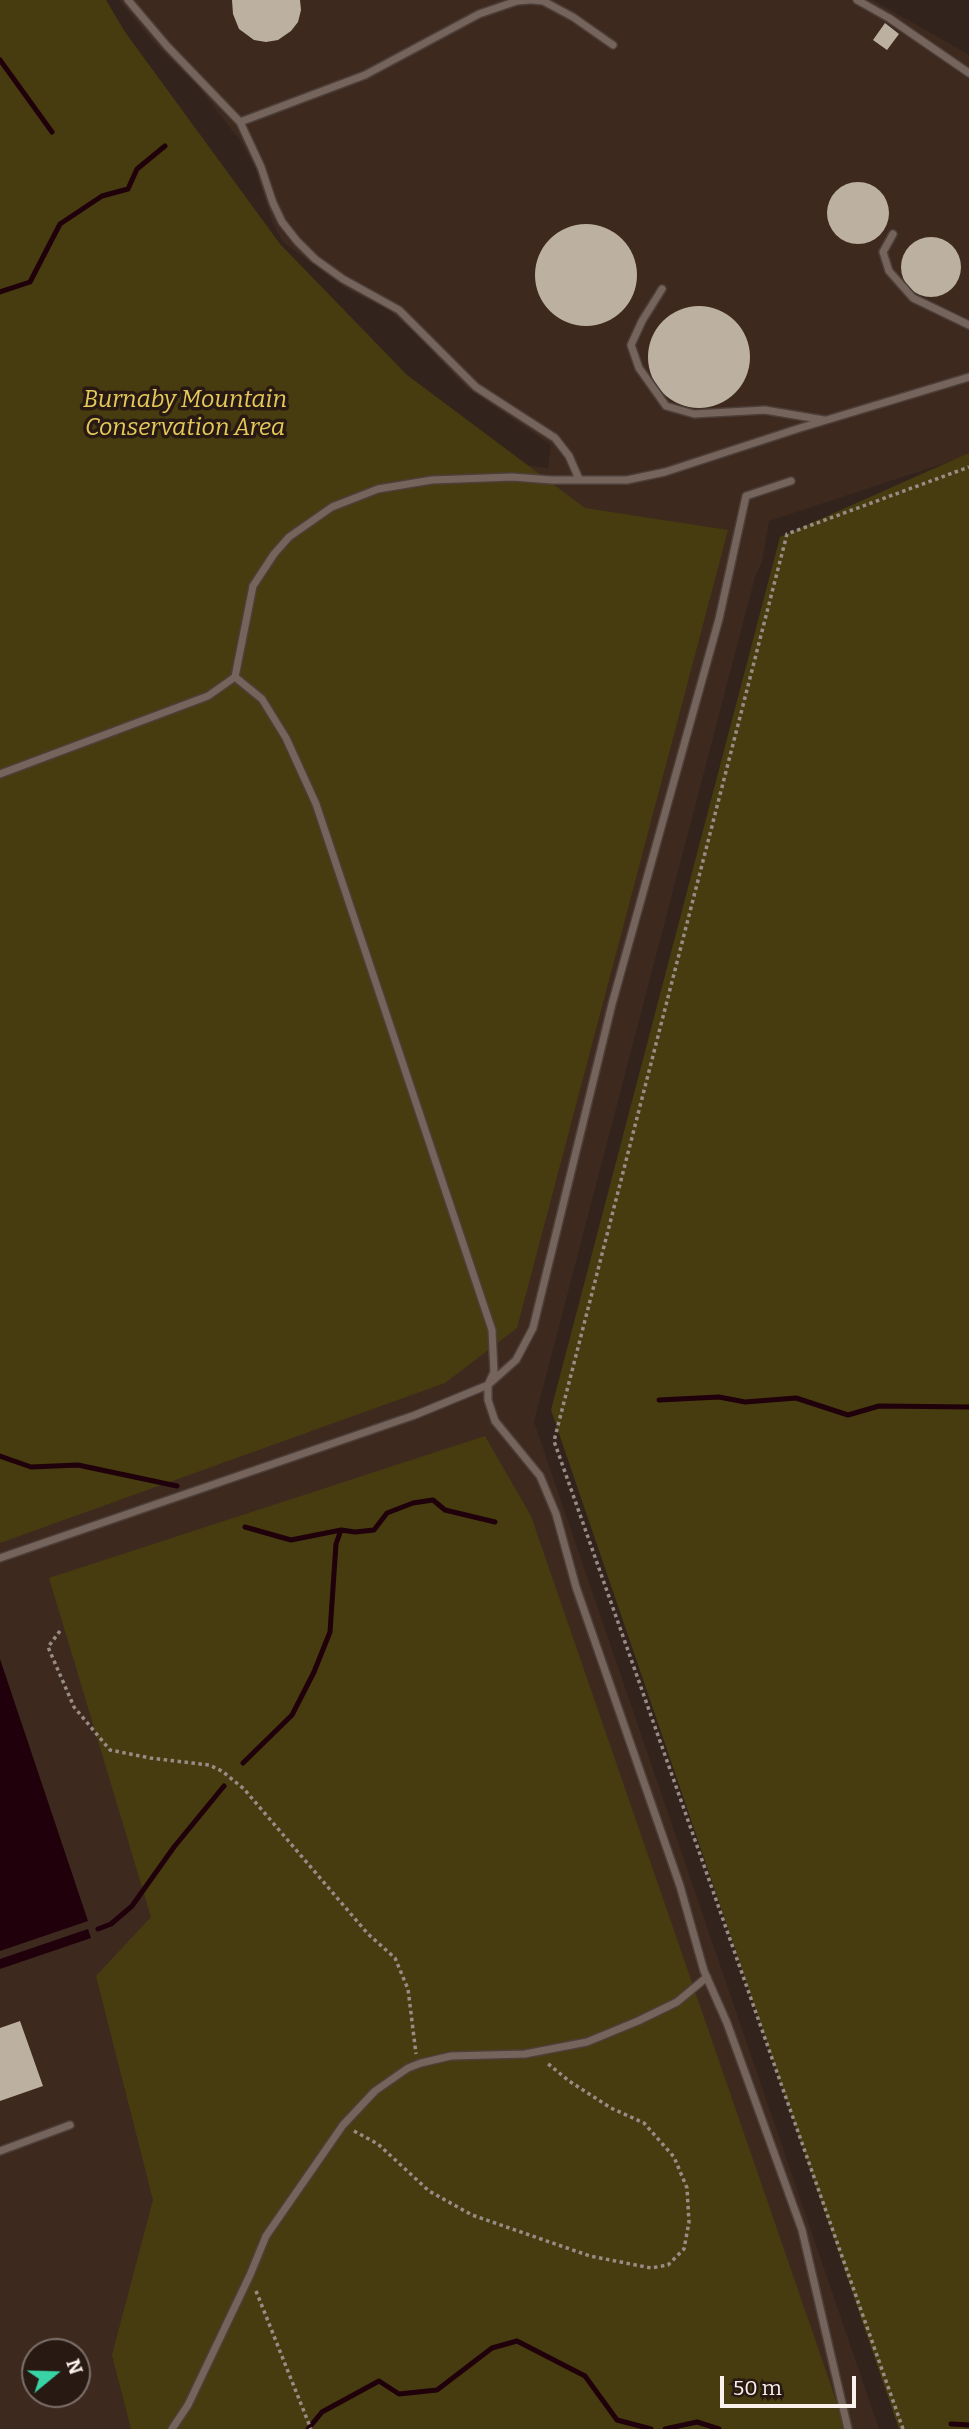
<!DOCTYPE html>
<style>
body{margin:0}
#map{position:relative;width:969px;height:2429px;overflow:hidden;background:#32241c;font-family:Bitter,serif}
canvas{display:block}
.north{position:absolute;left:21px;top:2338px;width:70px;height:70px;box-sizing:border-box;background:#281a13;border:2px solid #7c706a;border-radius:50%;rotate:71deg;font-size:19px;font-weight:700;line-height:28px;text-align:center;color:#fbf1ec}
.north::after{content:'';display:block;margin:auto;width:24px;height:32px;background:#38d4a6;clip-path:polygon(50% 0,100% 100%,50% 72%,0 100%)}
.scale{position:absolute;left:720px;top:2376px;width:136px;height:32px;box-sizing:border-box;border:4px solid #fbf1ec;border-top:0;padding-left:9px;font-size:21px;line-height:24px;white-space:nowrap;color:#fbf1ec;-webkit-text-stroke:5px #281a13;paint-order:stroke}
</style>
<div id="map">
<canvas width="969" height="2429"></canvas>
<div class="north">N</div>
<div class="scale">50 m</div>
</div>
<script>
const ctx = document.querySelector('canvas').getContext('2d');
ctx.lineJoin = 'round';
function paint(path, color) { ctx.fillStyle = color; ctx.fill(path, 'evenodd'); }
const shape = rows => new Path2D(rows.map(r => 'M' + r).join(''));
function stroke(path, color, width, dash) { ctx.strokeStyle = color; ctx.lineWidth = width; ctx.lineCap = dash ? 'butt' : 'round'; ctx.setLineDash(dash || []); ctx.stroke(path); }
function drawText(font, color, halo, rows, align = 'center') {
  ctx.font = font + ' Bitter,serif'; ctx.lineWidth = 7; ctx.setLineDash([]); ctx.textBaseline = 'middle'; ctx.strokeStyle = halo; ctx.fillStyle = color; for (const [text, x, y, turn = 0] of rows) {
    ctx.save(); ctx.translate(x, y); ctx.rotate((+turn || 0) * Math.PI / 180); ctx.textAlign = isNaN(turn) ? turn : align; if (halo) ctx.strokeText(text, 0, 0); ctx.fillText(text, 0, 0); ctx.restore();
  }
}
paint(shape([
 [119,0,873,0,969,55,969,455,769,521,762,562,755,577,534,1422,879,2429,0,2429,0,765,515,464,548,468,551,445,466,387,414,332,388,309,348,290,283,242,273,224,255,168,241,142,198,86,154,43],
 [35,2352,77,2352,77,2394,35,2394]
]), '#3e291f');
paint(shape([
 [0,0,106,0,125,32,280,244,407,375,585,508,728,530,517,1328,445,1383,0,1543],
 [969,453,969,2429,899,2429,551,1410,780,537],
 [485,1436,531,1516,846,2429,131,2429,112,2355,153,2200,96,1976,151,1917,49,1578]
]), '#473c0f');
paint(shape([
 [0,1659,88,1921,0,1951],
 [88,1929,91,1938,0,1969,0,1959]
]), '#1f000b');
stroke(shape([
 [0,60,52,132],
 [0,292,30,282,60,224,102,196,128,189,137,169,165,146],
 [659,1400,719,1397,745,1402,796,1398,848,1415,879,1406,969,1407],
 [0,1456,31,1467,78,1465,177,1486],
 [245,1527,291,1540,341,1530,355,1532,374,1530,387,1513,413,1503,433,1500,445,1510,495,1522],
 [243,1763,292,1715,314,1672,330,1632,336,1544,341,1530],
 [98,1929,111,1924,132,1906,174,1847,224,1786],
 [951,2424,969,2425],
 [308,2429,322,2412,379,2381,399,2394,437,2390,492,2348,517,2341,585,2376,617,2420,651,2429],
 [665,2429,697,2422,719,2429]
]), '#1f000b', 5);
paint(shape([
 [232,0,300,0,301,10,298,22,291,31,278,40,266,42,254,40,239,29,233,14],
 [885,23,899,34,887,50,873,40],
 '827 213a31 31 0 1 1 62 0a31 31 0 1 1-62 0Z',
 '535 275a51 51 0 1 1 102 0a51 51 0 1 1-102 0Z',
 '901 267a30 30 0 1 1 60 0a30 30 0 1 1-60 0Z',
 '648 357a51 51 0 1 1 102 0a51 51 0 1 1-102 0Z',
 [20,2021,43,2086,0,2101,0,2028]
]), '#bcb0a1');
const service = shape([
 [128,0,167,46,240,122,261,167,273,203,282,222,297,241,315,259,343,279,399,310,476,387,555,438,569,456,579,479],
 [532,0,543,1,573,17,613,45],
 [857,0,889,18,969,73],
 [240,122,365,75,479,14,517,1,529,0],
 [893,234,883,252,889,271,913,298,969,325],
 [662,289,642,321,631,345,639,368,666,406,694,414,765,410,824,420],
 [235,677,262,699,286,738,316,804,492,1330,494,1372,488,1385,488,1400,495,1421,540,1476,556,1514,576,1587,680,1886,704,1971,727,2023,802,2230,848,2429],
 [0,774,208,696,235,677,253,586,274,554,289,537,332,507,378,489,432,480,512,477,552,480,627,480,665,472,800,428,969,377],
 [0,1558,415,1415,488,1385,516,1360,533,1328,612,1004,719,619,746,496,791,481],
 [0,2151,70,2125],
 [172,2429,188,2405,250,2275,266,2236,343,2125,375,2091,408,2068,421,2063,451,2056,525,2054,587,2042,638,2021,677,2002,707,1977]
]);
stroke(service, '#4c3f39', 10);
stroke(shape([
 [60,1631,48,1647,74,1707,110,1750,150,1758,209,1765,222,1771,244,1789,368,1934,395,1958,408,1989,416,2054],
 [354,2131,378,2144,429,2191,472,2215,590,2256,651,2268,668,2265,684,2249,689,2222,687,2188,674,2157,644,2123,611,2108,569,2081,546,2062],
 [256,2291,311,2429],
 [903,2429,554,1441,787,534,969,467]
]), '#988d86', 3.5, [3.5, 3.5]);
stroke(service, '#75645b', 7);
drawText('italic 24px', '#e5ca59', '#281a13', [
 ["Burnaby Mountain",185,400],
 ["Conservation Area",185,428]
]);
</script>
